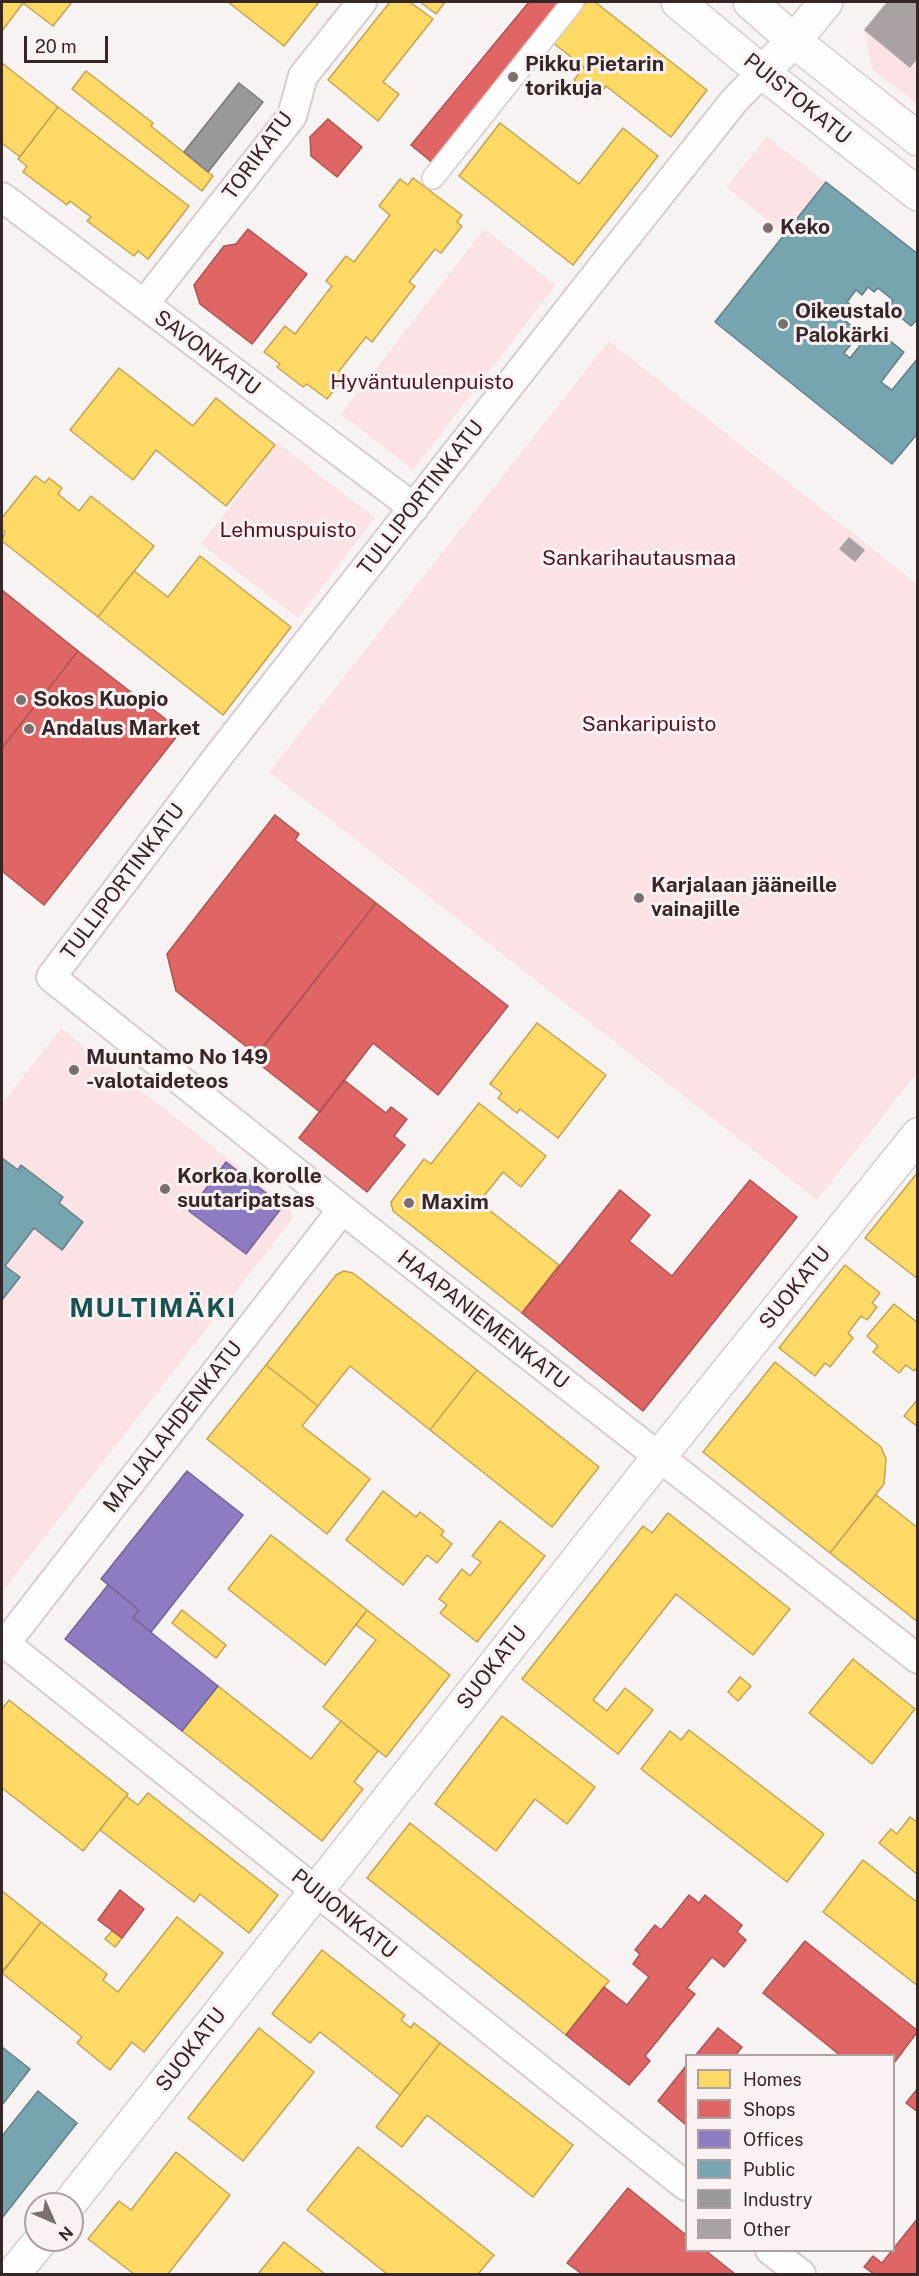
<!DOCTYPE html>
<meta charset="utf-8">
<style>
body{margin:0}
#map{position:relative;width:919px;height:2276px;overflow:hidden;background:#f8f3f3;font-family:"Public Sans",sans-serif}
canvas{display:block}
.frame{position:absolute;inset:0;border:3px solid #362628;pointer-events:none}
.legend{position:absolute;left:685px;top:2054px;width:210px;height:198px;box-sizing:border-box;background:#faf1f2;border:2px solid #aca0a1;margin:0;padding:8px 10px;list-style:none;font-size:18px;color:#362628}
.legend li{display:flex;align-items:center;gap:12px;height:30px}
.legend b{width:30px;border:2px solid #aca0a1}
.north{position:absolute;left:24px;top:2192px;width:60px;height:60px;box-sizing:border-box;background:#faf1f2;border:2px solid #aca0a1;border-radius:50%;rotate:135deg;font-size:16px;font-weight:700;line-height:24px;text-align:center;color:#362628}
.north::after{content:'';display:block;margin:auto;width:21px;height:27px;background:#7a6e6f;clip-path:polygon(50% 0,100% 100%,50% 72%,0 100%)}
.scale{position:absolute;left:24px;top:36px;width:84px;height:27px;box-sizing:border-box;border:3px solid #362628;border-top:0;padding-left:8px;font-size:18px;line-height:21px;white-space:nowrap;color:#362628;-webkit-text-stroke:4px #faf1f2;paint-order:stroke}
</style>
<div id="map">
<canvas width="919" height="2276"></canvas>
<div class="frame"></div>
<ul class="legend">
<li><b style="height:16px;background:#ffd966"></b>Homes</li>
<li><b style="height:16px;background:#e06666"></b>Shops</li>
<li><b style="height:16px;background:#8e7cc3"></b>Offices</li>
<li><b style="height:16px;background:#76a5af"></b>Public</li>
<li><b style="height:16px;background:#999"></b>Industry</li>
<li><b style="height:16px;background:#aaa1a2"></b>Other</li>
</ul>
<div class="north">N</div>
<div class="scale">20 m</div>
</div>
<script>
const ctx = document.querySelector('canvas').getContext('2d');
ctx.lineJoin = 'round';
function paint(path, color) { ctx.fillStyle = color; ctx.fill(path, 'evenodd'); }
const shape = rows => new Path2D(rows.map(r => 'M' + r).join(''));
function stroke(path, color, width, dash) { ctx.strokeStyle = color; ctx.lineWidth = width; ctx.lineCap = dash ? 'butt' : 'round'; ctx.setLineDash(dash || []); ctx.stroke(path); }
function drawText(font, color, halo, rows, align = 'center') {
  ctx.font = font + ' "Public Sans",sans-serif'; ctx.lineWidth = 6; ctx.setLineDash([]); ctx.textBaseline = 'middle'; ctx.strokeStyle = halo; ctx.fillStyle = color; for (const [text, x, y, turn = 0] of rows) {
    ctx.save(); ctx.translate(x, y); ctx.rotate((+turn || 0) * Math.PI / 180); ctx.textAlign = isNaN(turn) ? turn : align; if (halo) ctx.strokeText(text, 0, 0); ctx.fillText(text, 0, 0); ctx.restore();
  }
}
paint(shape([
 [886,2,917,2,917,104,872,70,864,30],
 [767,137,826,182,785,234,726,187],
 [484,229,556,285,413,470,341,414],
 [609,341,917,584,917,1073,817,1200,269,772],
 [278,443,375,518,298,618,201,544],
 [61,1028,289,1206,293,1218,2,1592,2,1104]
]), '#fbe2e4');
const homes = shape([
 [2,2,72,2,53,26,23,3,2,31,2,2],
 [228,2,319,2,284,46,228,2],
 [390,2,410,2,433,19,383,82,399,94,378,121,328,80,390,2],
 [420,2,445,2,436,14,420,2],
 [586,2,595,2,707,90,671,137,606,86,598,98,574,80,584,67,553,43,586,2],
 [2,63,58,107,20,157,2,143,2,63],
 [86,71,153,123,151,126,213,176,202,191,72,89,86,71],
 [58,107,189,206,148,259,138,251,134,256,87,221,91,217,70,201,67,205,23,172,27,166,18,159,58,107],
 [500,123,579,184,623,128,658,156,573,265,459,176,500,123],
 [413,178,462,215,457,222,462,226,441,253,435,249,409,282,415,286,372,342,366,337,339,371,345,376,327,399,307,384,303,387,277,367,280,364,264,352,285,326,295,334,332,286,326,281,346,256,354,262,390,215,379,206,400,179,408,185,413,178],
 [119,368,193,426,216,398,275,445,226,506,156,450,133,480,70,430,119,368],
 [35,476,45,483,49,478,62,488,58,494,79,511,91,496,154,546,98,617,2,541,5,532,2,529,2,518,35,476],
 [200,556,291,627,223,715,98,617,134,571,168,597,200,556],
 [537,1023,606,1075,558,1138,520,1109,517,1113,498,1098,502,1093,490,1084,537,1023],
 [479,1103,546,1156,521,1187,503,1172,479,1202,559,1265,522,1313,393,1211,391,1202,424,1159,431,1164,479,1103],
 [918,1172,918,1279,865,1238,918,1172],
 [845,1265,880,1293,872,1303,877,1307,867,1320,861,1316,848,1333,853,1338,830,1367,825,1363,815,1376,779,1348,845,1265],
 [344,1271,353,1273,477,1370,430,1430,350,1366,318,1406,266,1365,336,1275,344,1271],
 [894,1304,918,1323,918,1366,914,1371,906,1365,899,1373,873,1352,878,1346,867,1336,894,1304],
 [775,1362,881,1447,886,1459,884,1484,830,1553,703,1452,775,1362],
 [266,1365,318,1406,302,1426,370,1479,327,1534,207,1439,266,1365],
 [477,1370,599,1467,552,1527,430,1430,477,1370],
 [918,1399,918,1427,904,1416,918,1399],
 [383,1491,416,1517,420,1512,444,1531,441,1535,452,1544,437,1563,427,1555,403,1585,346,1540,383,1491],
 [876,1495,918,1528,918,1622,830,1553,876,1495],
 [668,1513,790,1609,753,1655,676,1594,593,1700,607,1711,625,1688,653,1710,618,1754,522,1679,643,1526,652,1533,668,1513],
 [500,1521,545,1556,477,1642,440,1613,447,1605,439,1599,462,1569,470,1576,481,1562,472,1556,500,1521],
 [271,1535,367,1610,325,1665,228,1589,271,1535],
 [182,1610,226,1645,216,1658,172,1623,182,1610],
 [367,1610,450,1675,386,1757,323,1707,376,1640,356,1625,367,1610],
 [853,1659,915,1709,872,1764,809,1713,853,1659],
 [740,1677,751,1686,738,1701,728,1692,740,1677],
 [218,1686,311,1759,341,1721,378,1751,354,1782,363,1789,322,1841,182,1731,218,1686],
 [9,1700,128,1794,83,1851,2,1788,2,1709,9,1700],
 [502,1716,595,1787,567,1824,535,1799,496,1851,435,1804,502,1716],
 [689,1730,824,1834,787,1882,641,1769,670,1731,681,1740,689,1730],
 [148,1793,278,1895,249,1933,200,1894,194,1902,100,1830,126,1796,138,1805,148,1793],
 [910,1817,918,1823,918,1875,879,1843,891,1829,897,1834,910,1817],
 [410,1823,609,1981,566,2035,367,1878,410,1823],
 [863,1860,918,1903,918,1986,823,1912,863,1860],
 [2,1891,41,1922,2,1972,2,1891],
 [177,1917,223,1953,144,2052,132,2042,110,2070,77,2043,82,2037,2,1973,41,1922,107,1974,103,1980,118,1992,177,1917],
 [112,1931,122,1938,115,1947,105,1939,112,1931],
 [322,1950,405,2015,401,2020,411,2028,414,2023,440,2043,400,2095,320,2032,310,2043,272,2014,322,1950],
 [259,2028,314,2072,243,2161,188,2118,259,2028],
 [440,2043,573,2145,533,2197,427,2115,402,2147,376,2127,440,2043],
 [358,2147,494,2255,478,2274,387,2274,307,2210,358,2147],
 [176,2152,230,2195,168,2274,134,2274,88,2239,119,2201,131,2210,176,2152],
 [284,2242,325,2274,258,2274,284,2242]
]);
paint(homes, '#ffd966');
stroke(homes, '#c3a353', 1.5);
const shops = shape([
 [529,2,568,2,434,164,411,145,529,2],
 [328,119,362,147,337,177,311,156,310,137,328,119],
 [248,229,307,274,252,344,200,304,194,285,224,246,236,244,248,229],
 [2,590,78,651,2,748,2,590],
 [78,651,181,731,44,905,2,871,2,748,78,651],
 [275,815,299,834,295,840,376,903,257,1055,176,991,167,954,275,815],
 [376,903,508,1006,438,1095,373,1043,320,1112,253,1059,376,903],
 [344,1080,386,1113,391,1107,407,1119,394,1136,405,1145,367,1192,299,1138,344,1080],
 [750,1180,797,1217,643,1411,522,1313,620,1190,650,1215,629,1241,672,1276,750,1180],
 [120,1890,144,1909,122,1938,98,1920,120,1890],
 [689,1895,699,1903,705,1895,742,1925,737,1932,746,1940,724,1967,712,1957,687,1988,695,1994,645,2056,650,2061,629,2085,566,2035,604,1987,627,2005,649,1977,633,1964,640,1954,635,1950,655,1925,661,1930,689,1895],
 [805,1941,918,2031,894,2063,894,2056,841,2056,763,1993,805,1941],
 [718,2028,742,2047,735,2056,695,2056,718,2028],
 [686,2066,686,2125,658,2101,686,2066],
 [918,2088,918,2112,906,2103,918,2088],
 [628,2188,686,2235,686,2250,705,2250,735,2274,582,2274,567,2263,628,2188],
 [918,2218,918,2274,874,2274,864,2267,873,2256,882,2263,918,2218]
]);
paint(shops, '#e06666');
stroke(shops, '#ad5353', 1.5);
const offices = shape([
 [226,1162,283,1206,246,1254,189,1211,226,1162],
 [187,1471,243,1515,151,1632,133,1618,139,1610,101,1579,187,1471],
 [108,1585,139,1610,133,1618,218,1686,182,1731,65,1639,108,1585]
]);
paint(offices, '#8e7cc3');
stroke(offices, '#746294', 1.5);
const public = shape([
 [826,182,918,254,918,319,911,326,888,307,893,300,878,288,874,292,868,287,862,295,856,290,847,302,852,306,842,318,860,333,844,353,850,358,874,328,904,352,881,382,892,390,918,358,918,433,892,464,715,322,826,182],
 [2,1158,18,1170,21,1165,63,1197,59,1203,83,1222,62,1250,34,1228,5,1266,20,1277,2,1300,2,1158],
 [2,2047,30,2069,2,2105,2,2047],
 [38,2091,77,2123,2,2218,2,2136,38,2091]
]);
paint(public, '#76a5af');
stroke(public, '#637f86', 1.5);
const industry = shape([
 [239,83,263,102,208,172,184,152,239,83]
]);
paint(industry, '#999');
stroke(industry, '#7b7677', 1.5);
paint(shape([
 [887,2,918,2,918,58,910,68,864,30],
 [849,537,865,550,855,562,839,549]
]), '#aaa1a2');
const pedestrian = shape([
 [433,178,573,2]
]);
const minor = shape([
 [762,72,734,101,614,252,220,754,51,977,362,1225,918,1659],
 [2,197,414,508],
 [144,304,292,116,303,76,362,2],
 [2,1641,686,2186],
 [5,1644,342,1210],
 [770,2250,801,2274]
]);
const tertiary = shape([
 [762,72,794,41],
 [69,2204,659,1457,918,1135],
 [13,2274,41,2240]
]);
const secondary = shape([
 [678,2,762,72,918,194],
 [750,2,794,41,918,139],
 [794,41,826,2]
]);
stroke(pedestrian, '#d6cccd', 24);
stroke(minor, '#d6cccd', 32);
stroke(tertiary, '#d6cccd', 36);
stroke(secondary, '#d6cccd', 36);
stroke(pedestrian, '#fefdfd', 21);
stroke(minor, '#fefdfd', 28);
stroke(tertiary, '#fefdfd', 33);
stroke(secondary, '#fefdfd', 33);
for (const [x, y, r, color] of [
 [513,77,6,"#7a6e6f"],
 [768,228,6,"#7a6e6f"],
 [783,324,6,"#7a6e6f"],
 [21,700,6,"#7a6e6f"],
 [29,729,6,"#7a6e6f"],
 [639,898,6,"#7a6e6f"],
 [74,1070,6,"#7a6e6f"],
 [165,1189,6,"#7a6e6f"],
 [409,1203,6,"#7a6e6f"]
]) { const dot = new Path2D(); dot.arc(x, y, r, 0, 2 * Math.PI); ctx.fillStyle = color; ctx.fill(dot); stroke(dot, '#faf1f2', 2); }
drawText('bold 21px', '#362628', '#faf1f2', [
 ["Pikku Pietarin",525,65],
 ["torikuja",525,89],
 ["Keko",780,228],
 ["Oikeustalo",795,312],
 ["Palokärki",795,336],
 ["Sokos Kuopio",33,700],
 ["Andalus Market",41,729],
 ["Karjalaan jääneille",651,886],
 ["vainajille",651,910],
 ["Muuntamo No 149",86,1058],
 ["-valotaideteos",86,1082],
 ["Korkoa korolle",177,1177],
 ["suutaripatsas",177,1201],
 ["Maxim",421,1203]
], 'left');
drawText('21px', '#362628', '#faf1f2', [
 ["PUISTOKATU",797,99,39],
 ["TORIKATU",258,156,-54],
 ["SAVONKATU",207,353,37],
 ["TULLIPORTINKATU",421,498,-52],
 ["TULLIPORTINKATU",123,882,-53],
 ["SUOKATU",795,1288,-51],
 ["HAAPANIEMENKATU",483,1320,38],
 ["MALJALAHDENKATU",173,1427,-52],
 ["SUOKATU",492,1668,-52],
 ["PUIJONKATU",344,1914,39],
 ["SUOKATU",191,2050,-52]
]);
drawText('21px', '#4e1723', '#faf1f2', [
 ["Hyväntuulenpuisto",422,383],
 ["Lehmuspuisto",288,531],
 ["Sankarihautausmaa",639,559],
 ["Sankaripuisto",649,725]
]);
ctx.letterSpacing = '1.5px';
drawText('bold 27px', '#175351', '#faf1f2', [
 ["MULTIMÄKI",153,1309]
]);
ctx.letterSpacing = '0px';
</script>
